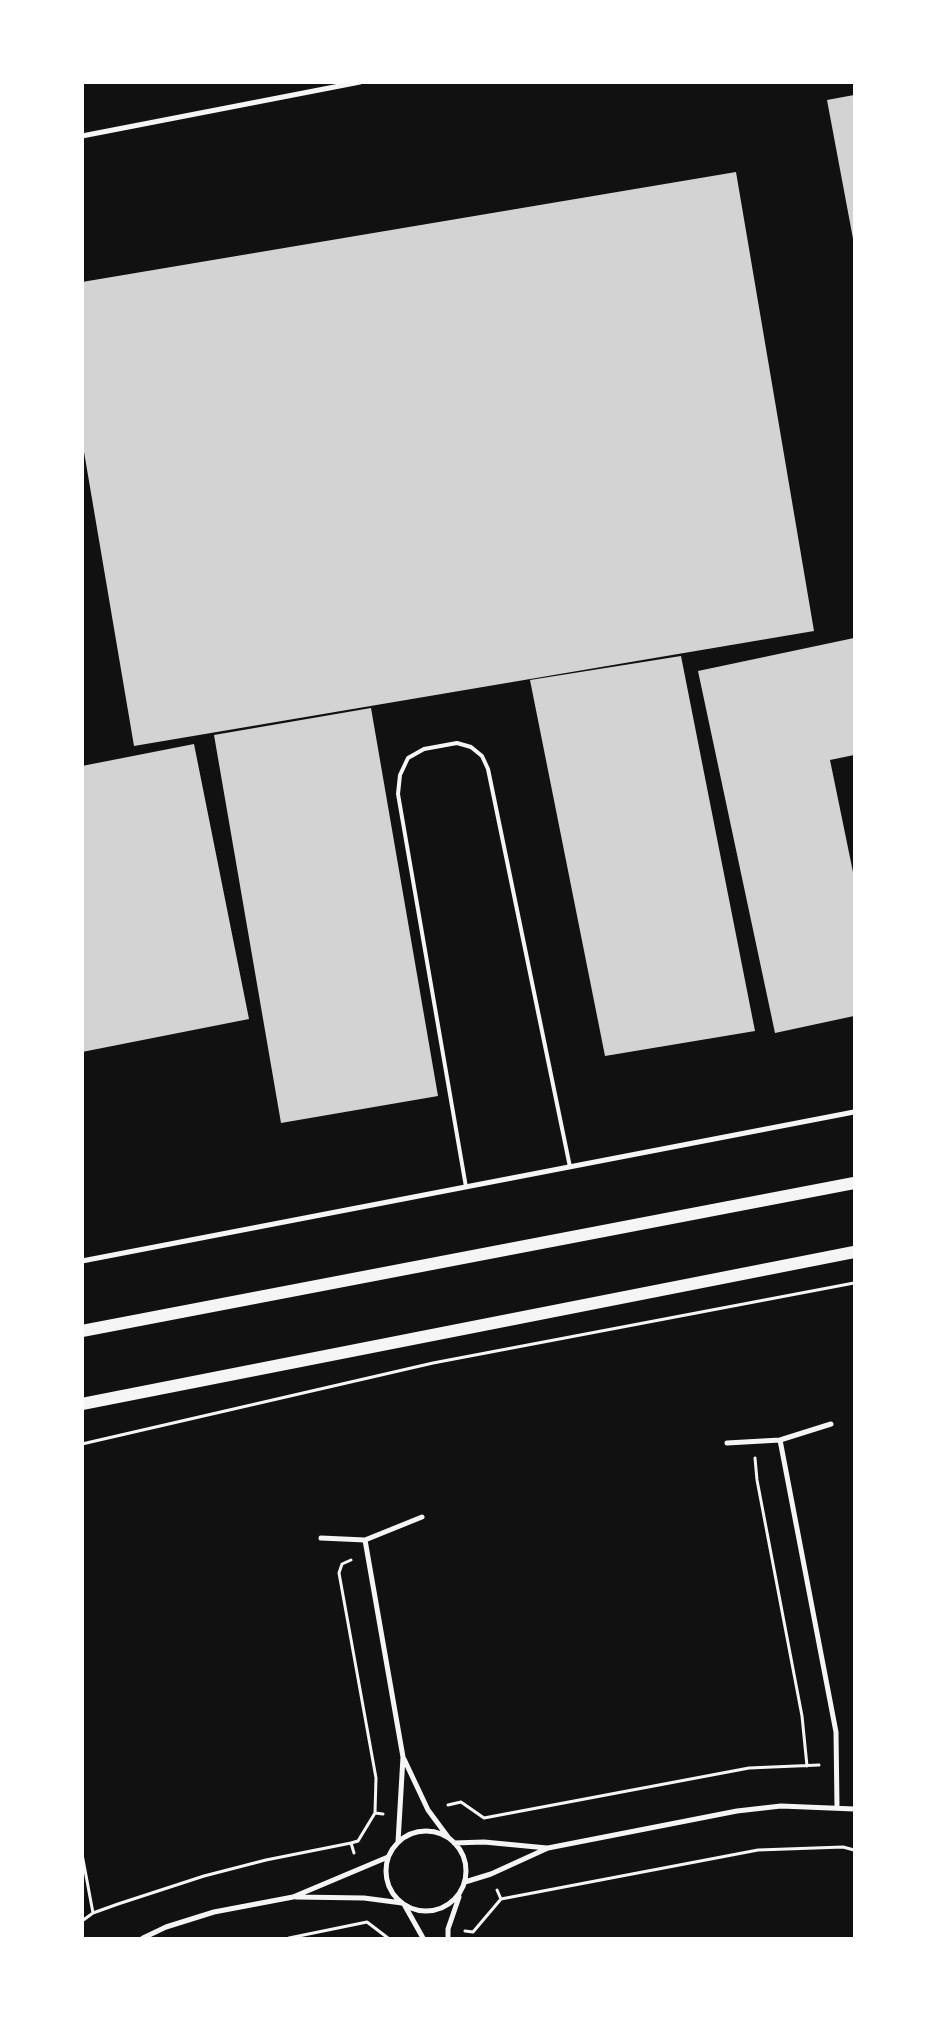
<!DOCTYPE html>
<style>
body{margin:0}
#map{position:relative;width:937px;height:2021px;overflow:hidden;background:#111;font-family:Overpass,sans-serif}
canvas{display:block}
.frame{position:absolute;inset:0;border:84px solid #fff;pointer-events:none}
</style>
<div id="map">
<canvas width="937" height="2021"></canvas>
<div class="frame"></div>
</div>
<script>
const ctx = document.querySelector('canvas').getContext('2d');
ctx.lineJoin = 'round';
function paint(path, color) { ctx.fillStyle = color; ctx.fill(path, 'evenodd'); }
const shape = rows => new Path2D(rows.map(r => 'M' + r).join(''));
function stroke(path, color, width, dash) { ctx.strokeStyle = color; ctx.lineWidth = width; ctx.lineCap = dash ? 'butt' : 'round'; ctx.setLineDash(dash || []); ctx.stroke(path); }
paint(shape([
 [854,95,854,244,827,100],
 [736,172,814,631,134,746,82,440,82,282],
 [854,638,854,755,830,760,854,877,854,1016,775,1033,698,671],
 [681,656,755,1031,605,1056,530,680],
 [371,708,438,1096,281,1123,214,735],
 [194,744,249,1019,82,1052,82,766]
]), '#d3d3d3');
stroke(shape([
 [82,1444,433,1363,854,1283],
 [755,1458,757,1480,802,1716,807,1766],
 [351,1560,342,1564,339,1573,376,1778,375,1813],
 [448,1805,461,1802,484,1818,749,1768,819,1765],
 [354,1853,351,1843,358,1841,375,1813,383,1814],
 [82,1854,93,1913],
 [501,1899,758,1850,843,1847,854,1850],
 [82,1921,93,1913,118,1904,204,1876,266,1860,351,1843],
 [465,1931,473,1932,501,1899,497,1890],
 [289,1938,367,1922,388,1938]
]), '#f5f5f5', 3);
stroke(shape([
 [466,1187,398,794,400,775,408,758,424,749,457,743,471,747,482,756,488,769,570,1167]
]), '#f5f5f5', 4);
stroke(shape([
 [82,136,360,82],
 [82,1261,854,1112],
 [780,1440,836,1732,837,1807],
 [727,1443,780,1440,831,1424],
 [321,1538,365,1540,422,1517],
 [365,1540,403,1757,398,1842],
 [404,1759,428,1810,448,1837],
 '386 1871a40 40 0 1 1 80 0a40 40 0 1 1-80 0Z',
 [454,1843,484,1842,547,1848],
 [465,1882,491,1874,548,1848,737,1811,781,1806,854,1809],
 [296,1897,364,1898,402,1903],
 [405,1906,423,1938],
 [143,1938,166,1927,214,1912,293,1897,388,1857],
 [448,1938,448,1929,459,1897]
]), '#f5f5f5', 5);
stroke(shape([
 [82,1331,854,1183],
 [82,1404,854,1252]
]), '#f5f5f5', 12);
</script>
